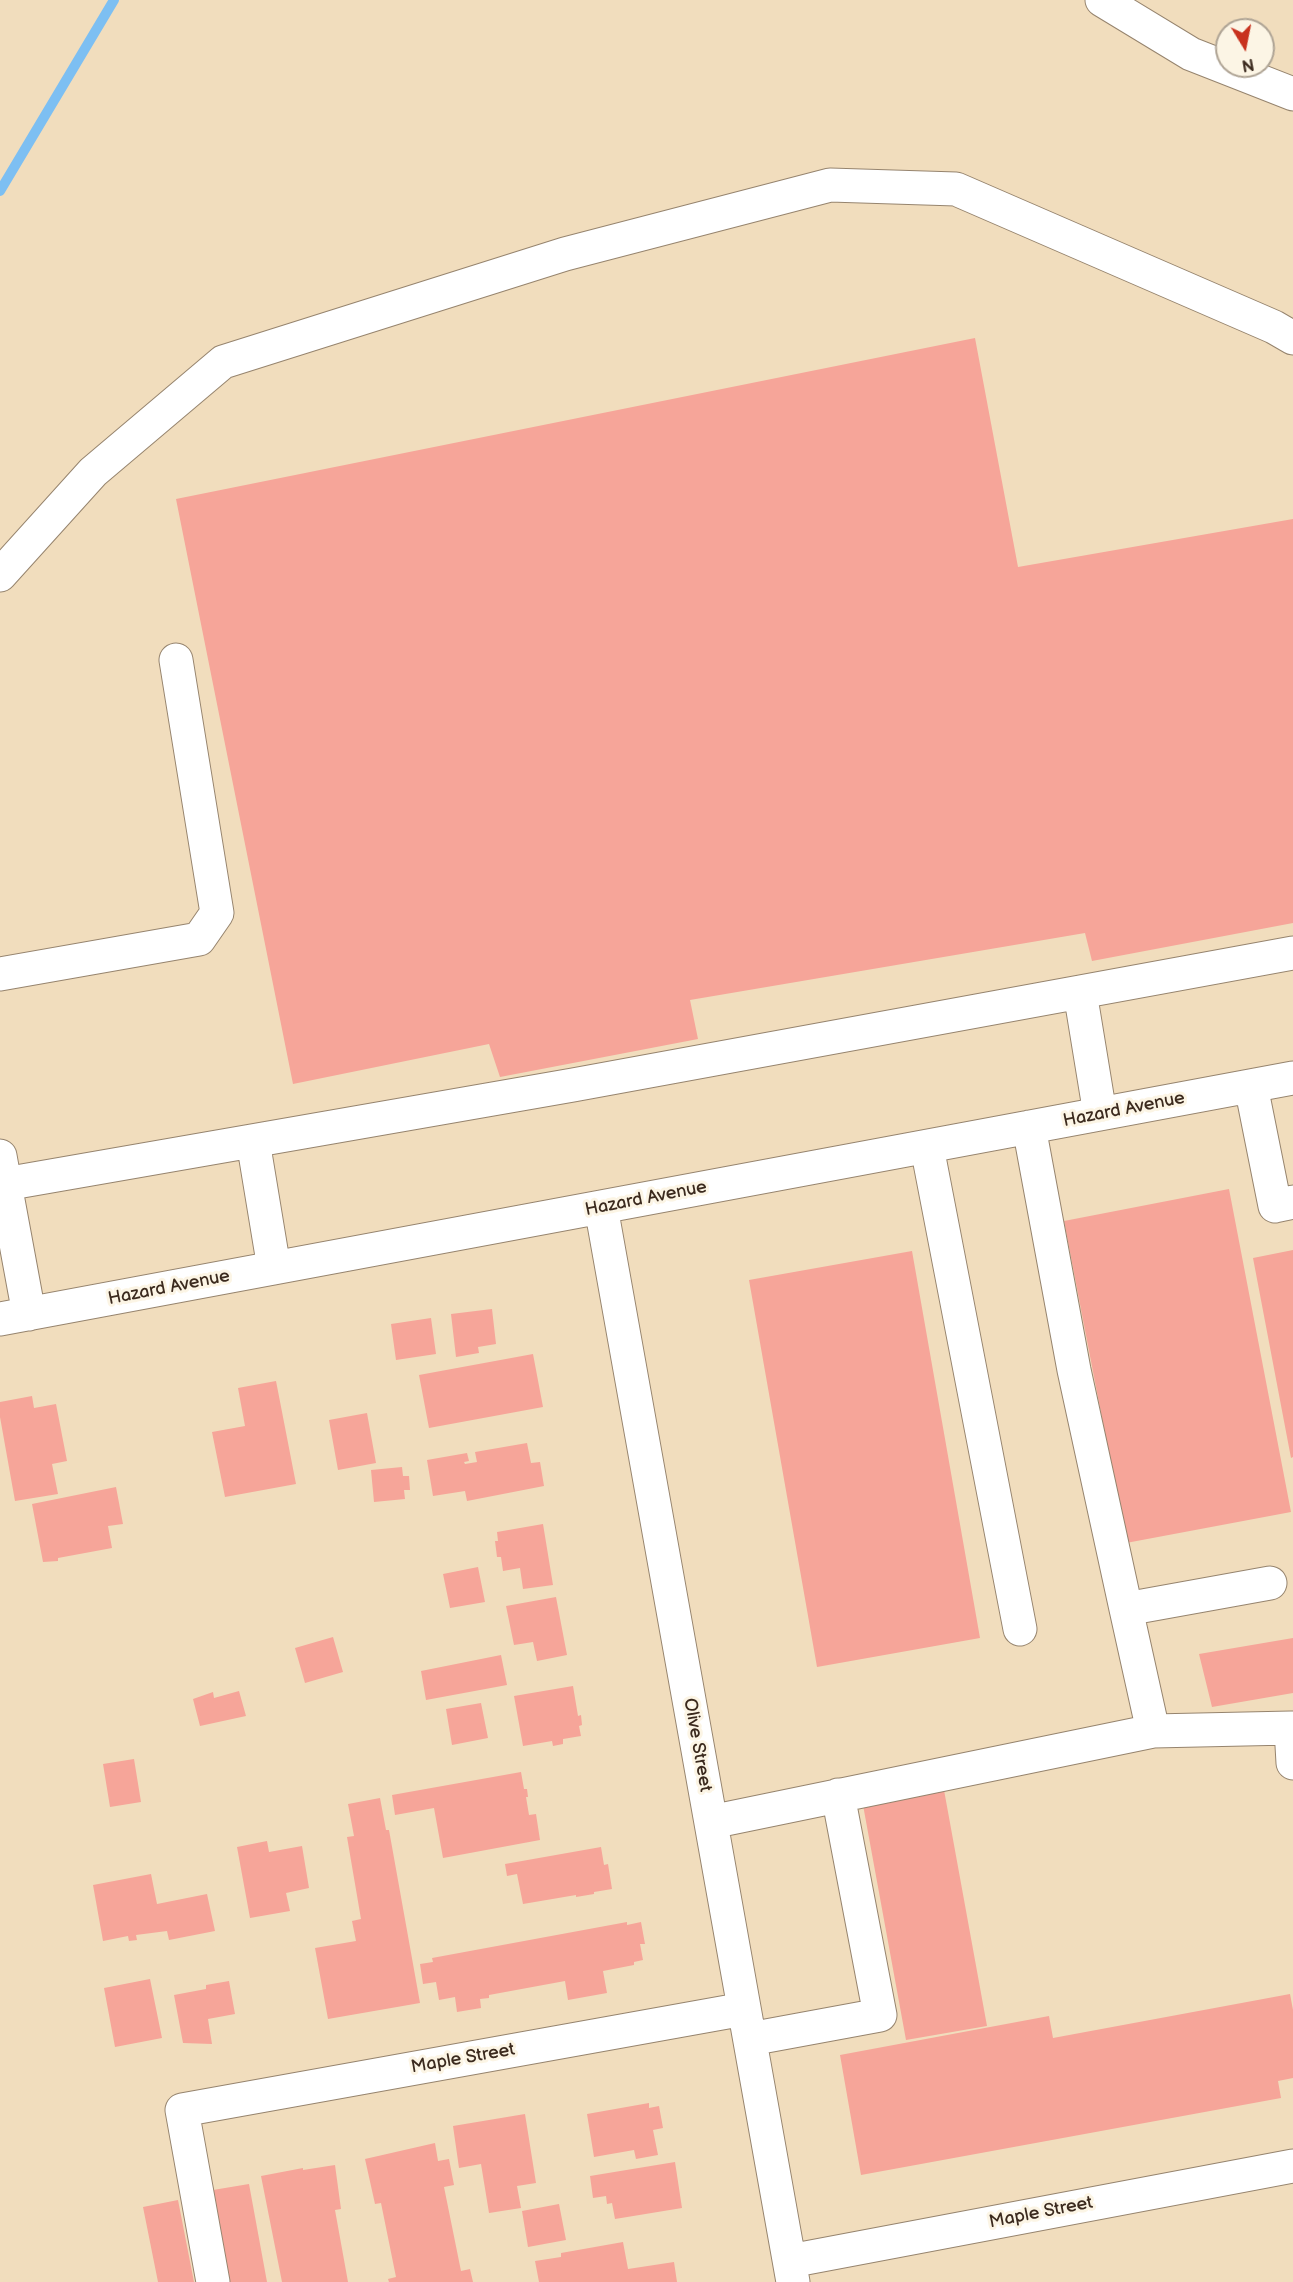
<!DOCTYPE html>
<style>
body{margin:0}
#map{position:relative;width:1293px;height:2282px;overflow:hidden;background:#f1ddbd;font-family:"Balsamiq Sans",sans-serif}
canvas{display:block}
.north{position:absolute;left:1215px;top:18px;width:60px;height:60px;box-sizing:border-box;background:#fcf5e5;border:2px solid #afa495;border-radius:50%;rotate:170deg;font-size:16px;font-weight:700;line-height:24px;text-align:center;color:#3b2a1e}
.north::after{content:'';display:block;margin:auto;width:21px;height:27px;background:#c8321e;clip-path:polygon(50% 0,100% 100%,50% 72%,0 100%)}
</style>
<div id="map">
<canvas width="1293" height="2282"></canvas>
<div class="north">N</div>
</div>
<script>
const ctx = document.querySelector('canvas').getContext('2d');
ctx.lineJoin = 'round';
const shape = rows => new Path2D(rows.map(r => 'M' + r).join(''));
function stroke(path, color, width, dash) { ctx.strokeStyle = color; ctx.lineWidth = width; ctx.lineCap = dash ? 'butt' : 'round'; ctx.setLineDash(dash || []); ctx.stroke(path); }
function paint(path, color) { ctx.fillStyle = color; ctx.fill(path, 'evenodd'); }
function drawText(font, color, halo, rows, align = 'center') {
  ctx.font = font + ' "Balsamiq Sans",sans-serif'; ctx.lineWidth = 6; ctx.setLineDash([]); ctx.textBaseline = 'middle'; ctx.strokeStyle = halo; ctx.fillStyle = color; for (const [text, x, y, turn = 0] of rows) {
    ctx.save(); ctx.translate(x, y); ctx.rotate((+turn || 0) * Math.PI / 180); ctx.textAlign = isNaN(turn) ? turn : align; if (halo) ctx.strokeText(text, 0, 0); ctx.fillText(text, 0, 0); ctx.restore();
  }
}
stroke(shape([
 [0,191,114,0]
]), '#7dbff2', 10);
paint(shape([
 [975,338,1018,567,1293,519,1293,923,1092,961,1085,933,690,1000,698,1039,500,1077,489,1044,293,1084,176,499],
 [1229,1189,1291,1512,1126,1543,1064,1221],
 [1293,1250,1293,1457,1291,1458,1253,1258],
 [912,1251,980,1638,817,1667,749,1280],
 [492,1309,496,1344,478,1347,479,1353,456,1357,451,1314],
 [431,1318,436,1354,396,1360,391,1324],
 [533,1354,543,1407,429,1428,419,1375],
 [276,1381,296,1484,225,1497,212,1432,245,1426,238,1388],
 [32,1396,34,1408,56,1404,67,1461,52,1464,58,1494,15,1501,0,1417,0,1402],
 [367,1413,376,1463,338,1470,329,1420],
 [527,1443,531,1463,540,1462,544,1486,467,1501,465,1491,433,1496,427,1460,467,1453,469,1461,464,1462,465,1464,477,1462,475,1452],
 [402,1467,403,1476,409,1476,410,1490,404,1490,405,1499,374,1502,371,1470],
 [116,1487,123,1524,108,1526,112,1548,58,1558,58,1561,43,1562,32,1504],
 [543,1524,553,1585,523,1589,520,1568,503,1571,501,1557,497,1557,495,1541,498,1541,497,1532],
 [478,1567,485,1602,450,1608,443,1574],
 [556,1597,567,1655,537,1661,533,1642,514,1645,506,1606],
 [333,1637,343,1672,305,1683,295,1648],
 [1293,1638,1293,1693,1212,1707,1199,1654],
 [501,1655,507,1685,426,1700,421,1671],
 [573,1686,578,1716,581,1715,582,1725,579,1726,581,1736,563,1739,563,1744,553,1746,552,1741,523,1746,514,1696],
 [239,1691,246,1716,200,1726,193,1699,213,1692,214,1698],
 [481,1703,488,1738,452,1745,446,1709],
 [134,1759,141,1802,110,1807,103,1764],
 [521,1772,524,1789,527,1789,528,1797,526,1797,529,1815,536,1814,540,1840,443,1858,434,1808,395,1815,392,1795],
 [944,1790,987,2026,906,2040,863,1805],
 [380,1798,386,1830,389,1830,420,2003,328,2019,315,1948,356,1941,352,1921,361,1919,347,1837,354,1836,348,1804],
 [267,1841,269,1852,302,1846,309,1888,286,1893,290,1911,250,1918,237,1847],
 [601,1847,604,1865,608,1864,612,1889,594,1892,594,1894,576,1897,576,1895,523,1904,517,1874,507,1876,505,1864],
 [151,1874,157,1904,207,1894,215,1931,169,1940,167,1931,136,1935,137,1940,129,1941,128,1936,103,1941,93,1885],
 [627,1922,627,1925,641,1922,645,1944,640,1944,643,1960,634,1962,634,1965,603,1971,607,1993,568,2000,565,1981,489,1995,489,1998,480,1999,481,2008,457,2012,455,1997,439,2000,436,1982,423,1984,420,1964,433,1962,432,1958],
 [150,1979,162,2038,115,2047,104,1988],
 [229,1981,235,2014,208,2019,212,2044,183,2043,174,1995,206,1989,206,1985],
 [1290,1994,1293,2010,1293,2078,1278,2081,1281,2098,861,2175,840,2055,1049,2016,1053,2038],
 [649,2103,649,2108,659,2106,663,2128,653,2130,658,2155,636,2159,634,2150,594,2157,587,2114],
 [525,2114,536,2183,517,2186,521,2208,489,2213,481,2164,459,2168,453,2126],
 [435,2143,438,2161,449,2159,454,2185,444,2187,461,2271,470,2269,473,2282,389,2282,388,2279,396,2277,381,2203,375,2204,365,2159],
 [675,2162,682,2208,615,2219,612,2203,607,2204,606,2196,593,2198,590,2176],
 [335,2165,341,2209,335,2210,348,2282,282,2282,261,2176,303,2168,303,2170],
 [249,2184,267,2282,230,2282,213,2190],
 [178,2200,194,2282,158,2282,143,2207],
 [559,2204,566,2240,528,2247,522,2211],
 [623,2242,628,2269,674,2262,677,2282,539,2282,535,2261,561,2257,561,2253]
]), '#f6a599');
const minor = shape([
 [1102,0,1191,54,1293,94],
 [0,575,93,472,223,362,565,254,830,185,956,189,1274,327,1293,338],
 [0,974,199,939,217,913,176,660],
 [1080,992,1100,1114],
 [1251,1086,1275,1206,1293,1202],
 [1029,1127,1074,1370,1126,1609,1270,1583],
 [253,1141,274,1268],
 [927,1147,1020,1629],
 [0,1156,5,1184],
 [601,1207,793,2282],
 [29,1314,5,1184,573,1085,1293,953],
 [0,1319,1293,1078],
 [1126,1609,1153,1731],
 [711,1822,1153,1731,1291,1728,1293,1763],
 [750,2039,880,2015,838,1795],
 [790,2261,1293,2166],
 [213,2282,182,2110,744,2009]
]);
stroke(minor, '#96846e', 35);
stroke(minor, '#fff', 33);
drawText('18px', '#3b2a1e', '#fcf5e5', [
 ["Hazard Avenue",1124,1110,-11],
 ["Hazard Avenue",646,1199,-11],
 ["Hazard Avenue",169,1288,-11],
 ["Olive Street",697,1745,80],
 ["Maple Street",463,2059,-10],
 ["Maple Street",1041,2213,-11]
]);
</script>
